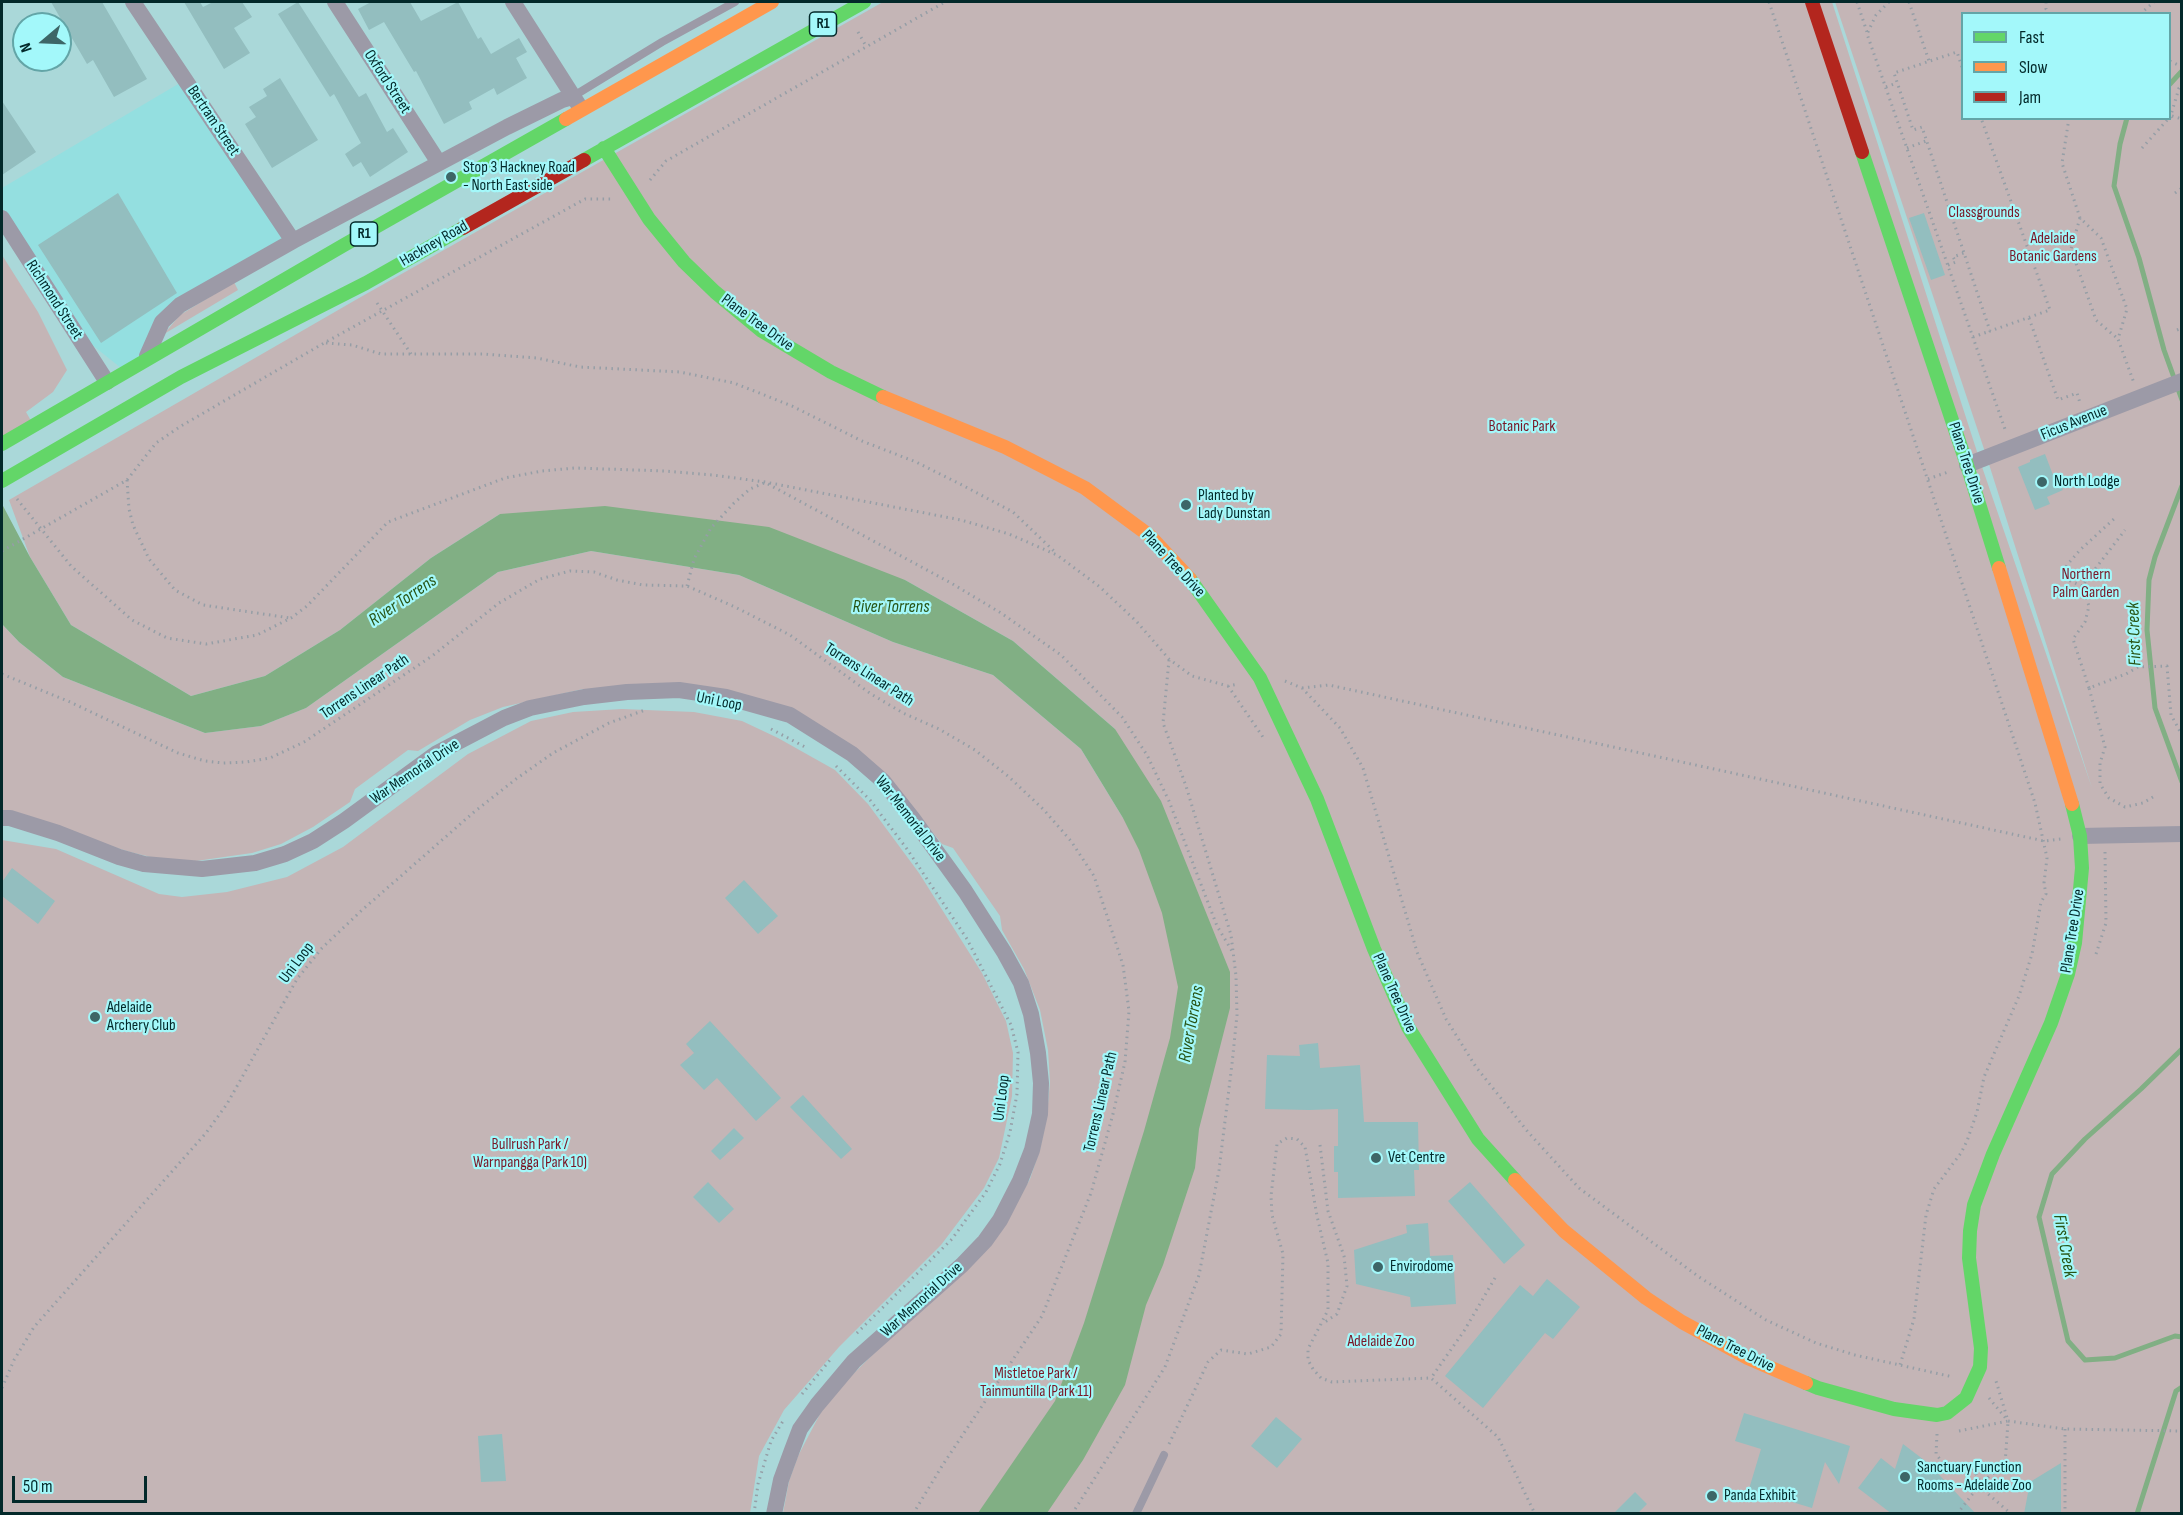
<!DOCTYPE html>
<style>
body{margin:0}
#map{position:relative;width:2183px;height:1515px;overflow:hidden;background:#aad8d9;font-family:"Sofia Sans Condensed",sans-serif}
canvas{display:block}
.frame{position:absolute;inset:0;border:3px solid #03292a;pointer-events:none}
.legend{position:absolute;left:1961px;top:12px;width:210px;height:108px;box-sizing:border-box;background:#a3f8fa;border:2px solid #63a5a7;margin:0;padding:8px 10px;list-style:none;font-size:18px;color:#03292a}
.legend li{display:flex;align-items:center;gap:12px;height:30px}
.legend b{width:30px;border:2px solid #63a5a7}
.north{position:absolute;left:12px;top:12px;width:60px;height:60px;box-sizing:border-box;background:#a3f8fa;border:2px solid #63a5a7;border-radius:50%;rotate:251deg;font-size:16px;font-weight:700;line-height:24px;text-align:center;color:#03292a}
.north::after{content:'';display:block;margin:auto;width:21px;height:27px;background:#3d6667;clip-path:polygon(50% 0,100% 100%,50% 72%,0 100%)}
.scale{position:absolute;left:12px;top:1476px;width:135px;height:27px;box-sizing:border-box;border:3px solid #03292a;border-top:0;padding-left:8px;font-size:18px;line-height:21px;white-space:nowrap;color:#03292a;-webkit-text-stroke:4px #a3f8fa;paint-order:stroke}
</style>
<div id="map">
<canvas width="2183" height="1515"></canvas>
<div class="frame"></div>
<ul class="legend">
<li><b style="height:8px;background:#63d668"></b>Fast</li>
<li><b style="height:8px;background:#ff974d"></b>Slow</li>
<li><b style="height:8px;background:#b3261e"></b>Jam</li>
</ul>
<div class="north">N</div>
<div class="scale">50 m</div>
</div>
<script>
const ctx = document.querySelector('canvas').getContext('2d');
ctx.lineJoin = 'round';
function paint(path, color) { ctx.fillStyle = color; ctx.fill(path, 'evenodd'); }
const shape = rows => new Path2D(rows.map(r => 'M' + r).join(''));
function stroke(path, color, width, dash) { ctx.strokeStyle = color; ctx.lineWidth = width; ctx.lineCap = dash ? 'butt' : 'round'; ctx.setLineDash(dash || []); ctx.stroke(path); }
function drawText(font, color, halo, rows, align = 'center') {
  ctx.font = font + ' "Sofia Sans Condensed",sans-serif'; ctx.lineWidth = 4.5; ctx.setLineDash([]); ctx.textBaseline = 'middle'; ctx.strokeStyle = halo; ctx.fillStyle = color; for (const [text, x, y, turn = 0] of rows) {
    ctx.save(); ctx.translate(x, y); ctx.rotate((+turn || 0) * Math.PI / 180); ctx.textAlign = isNaN(turn) ? turn : align; if (halo) ctx.strokeText(text, 0, 0); ctx.fillText(text, 0, 0); ctx.restore();
  }
}
paint(shape([
 [185,80,293,241,180,305,126,372,91,344,2,218,2,188]
]), '#94dfe0');
paint(shape([
 [883,2,1832,2,1980,461,2092,788,1987,458,1835,2,2181,2,2181,1513,783,1513,789,1481,798,1456,821,1412,838,1389,1005,1223,1030,1179,1040,1149,1047,1115,1050,1082,1048,1050,1040,1010,1024,969,1002,930,1000,916,953,848,942,844,887,775,760,699,583,689,503,707,470,720,418,751,408,750,355,789,350,802,313,827,281,844,252,853,196,861,163,860,130,852,2,813,2,624,19,642,63,677,205,733,261,726,306,708,498,572,591,551,739,575,893,642,993,675,1081,749,1123,818,1115,729,1013,641,905,580,500,514,431,558,340,630,265,676,191,696,71,625,30,557,9,500,359,298],
 [1962,14,2170,14,2170,118,1962,118],
 [2,255,38,312,67,370,53,392,26,412,34,426,2,444],
 [234,282,238,290,164,334,180,315],
 [622,709,694,712,742,721,778,738,835,770,868,804,919,873,982,973,1006,1021,1013,1053,1012,1096,999,1158,984,1188,941,1245,839,1347,784,1410,759,1456,750,1513,2,1513,2,840,56,849,159,894,182,897,227,892,287,877,343,847,468,754,531,721,573,712]
]), '#c4b5b6');
paint(shape([
 [2,504,30,557,71,625,191,696,265,676,340,630,431,558,500,514,605,506,769,527,905,580,1013,641,1115,729,1161,801,1230,972,1230,1008,1199,1129,1195,1168,1163,1265,1146,1305,1125,1385,1083,1460,1047,1513,978,1513,1055,1401,1084,1323,1144,1131,1170,1038,1178,987,1162,913,1139,850,1123,818,1081,749,993,675,893,642,739,575,591,551,498,572,306,708,261,726,205,733,63,677,19,642,2,624]
]), '#81af84');
stroke(shape([
 [2170,84,2182,71],
 [2127,118,2120,144,2114,186,2139,258,2164,350,2182,400],
 [2182,486,2155,557,2149,580,2147,630,2155,708,2182,782],
 [2182,1049,2141,1089,2085,1139,2052,1174,2039,1217,2068,1341,2085,1360,2115,1358,2175,1336,2182,1337],
 [2137,1514,2176,1391,2182,1387]
]), '#81af84', 5);
paint(shape([
 [51,2,102,2,147,79,114,97,93,60,87,64],
 [184,2,200,2,203,7,213,2,242,2,252,17,234,28,250,53,224,69],
 [298,2,359,97,366,93,387,132,393,128,408,152,370,177,361,162,353,167,345,154,361,143,334,94,330,97,278,14],
 [371,2,410,2,421,21,458,2,478,39,481,37,491,54,519,38,527,52,516,58,527,78,497,95,494,88,469,102,472,109,444,124,416,71,414,72,384,22,369,30,358,9],
 [280,78,318,140,272,168,245,124,256,117,249,107,267,96,263,89],
 [2,101,36,152,2,175],
 [118,193,177,293,101,343,38,245],
 [1924,213,1945,275,1931,280,1909,218],
 [2045,454,2053,475,2057,473,2063,490,2047,497,2050,504,2035,510,2018,467,2030,462,2030,460],
 [12,868,55,901,38,924,2,896,2,882],
 [744,880,778,916,758,934,725,898],
 [710,1021,781,1098,756,1121,717,1078,704,1090,680,1065,694,1053,686,1044],
 [1318,1043,1320,1068,1360,1065,1364,1122,1418,1122,1419,1170,1414,1170,1415,1196,1338,1198,1338,1172,1334,1172,1334,1146,1338,1146,1338,1109,1309,1110,1265,1109,1267,1055,1300,1056,1299,1045],
 [803,1095,852,1149,841,1159,790,1107],
 [734,1128,744,1138,720,1160,711,1151],
 [708,1182,734,1209,719,1223,693,1197],
 [1470,1182,1525,1245,1504,1264,1448,1201],
 [1428,1223,1430,1256,1453,1255,1456,1304,1411,1307,1410,1297,1356,1284,1354,1250,1407,1233,1406,1225],
 [1547,1279,1580,1307,1553,1339,1545,1333,1483,1408,1445,1376,1520,1285,1533,1296],
 [1744,1413,1850,1446,1839,1484,1825,1462,1812,1508,1749,1489,1761,1449,1735,1441],
 [1276,1417,1302,1439,1277,1468,1251,1446],
 [502,1434,506,1481,481,1482,478,1436],
 [1903,1444,1928,1463,1976,1514,1892,1514,1858,1488,1881,1458,1895,1469],
 [2061,1463,2061,1514,2024,1514,2030,1482],
 [1635,1492,1647,1504,1637,1514,1613,1514]
]), '#93bebf');
stroke(shape([
 [1769,2,2035,803,2047,858,2044,883,2046,894,2041,902,2032,954,2019,996,1984,1077,1977,1112,1967,1141,1961,1153,1934,1189,1926,1215,1914,1319,1900,1365],
 [1857,2,1867,32],
 [1889,2,1876,15,1867,34,2006,432],
 [1909,2,1929,61],
 [2046,2,2046,9,2050,14],
 [2140,14,2154,2],
 [858,32,866,46],
 [2170,61,2182,67],
 [1962,67,1957,52,1894,73,1913,130,1922,127,1990,331,2050,310,1981,118],
 [1886,87,1897,83],
 [2172,116,2182,119],
 [2069,118,2062,163,2080,218,2101,238,2127,309,2118,339,2134,383],
 [2170,118,2179,88,2182,85],
 [1907,148,1926,141],
 [2142,148,2169,118],
 [650,180,666,161,945,2],
 [2175,193,2182,188],
 [2080,218,2071,249,2096,320,2118,339],
 [1948,265,1956,262,1953,257,1964,253],
 [377,303,411,354],
 [2029,318,2058,400,2077,393,2080,403],
 [2177,330,2182,328],
 [1973,337,1990,331],
 [326,343,352,345,381,354,483,354,537,358,580,367,680,372,734,383,792,406,862,441,916,462,962,485,1013,512,1056,553],
 [1928,479,1948,472],
 [127,480,129,509,133,525,149,559,175,590,203,605,290,618],
 [768,484,951,583,1001,613,1061,655,1122,717,1147,755,1169,801,1217,926,1232,951],
 [17,499,71,566,132,620,167,638,206,644,257,635,291,618,307,606,388,522,505,478,542,471,575,468,665,471,713,475,765,482,961,520,1009,534,1057,555,1100,587,1137,622,1169,659,1192,676,1228,686,1238,684],
 [2,551,127,480,156,443,181,426,324,343,585,199,613,199],
 [687,586,694,559,711,528,734,503,750,489,764,483],
 [2082,586,2068,580,2064,573,2067,565,2080,550,2116,517],
 [2,674,70,702,178,753,205,761,223,763,246,762,270,758,304,742,432,656,499,603,540,579,570,571,594,572,617,580,643,585,687,586,735,607,790,635,871,694,903,713,939,729,975,750,1009,777,1044,810,1071,841,1094,876,1123,965,1129,1011,1125,1062,1113,1114,1091,1193,1042,1316,942,1466,913,1514],
 [1285,681,1302,688,1340,728,1363,768,1417,952,1446,1019,1476,1067,1528,1132,1579,1188,1699,1277,1766,1320,1816,1343,1855,1355,1953,1377],
 [1228,686,1265,740],
 [1302,688,1329,685,2044,841,2061,839],
 [2089,688,2073,639,2085,622,2089,606,2082,586,2125,530],
 [771,729,805,747],
 [836,766,870,800,907,849,967,939,1011,1025,1018,1052,1017,1094,1010,1132,1000,1164,986,1192,952,1239,856,1334],
 [2153,797,2143,803,2125,807,2109,798,2100,784,2100,763,2105,747,2089,688,2126,674,2138,667,2167,666,2171,715,2182,735],
 [2096,954,2106,923,2105,851],
 [1320,1145,1328,1211,1344,1256,1347,1286,1337,1314,1322,1324],
 [1495,1278,1464,1331,1431,1378,1498,1437,1535,1514],
 [2,1388,14,1360,34,1327,206,1133,227,1104,297,979,322,948,361,911,474,812,516,779,553,753,609,723,645,710],
 [802,1394,830,1360],
 [1989,1398,2008,1421,2065,1429,2182,1431],
 [2065,1429,2065,1514],
 [1959,1431,2008,1421,1996,1381],
 [1937,1434,1936,1454,1947,1468,1971,1465,1986,1492,2011,1514],
 [1169,1444,1208,1362,1221,1350,1248,1354,1271,1347,1281,1334,1283,1254,1272,1215,1271,1196,1277,1144,1287,1138,1297,1139,1305,1147,1317,1216,1328,1263,1328,1310,1308,1349,1308,1360,1313,1369,1321,1378,1332,1382,1431,1378],
 [2182,1497,2182,1506],
 [754,1514,758,1484,771,1441,783,1421],
 [1072,1514,1165,1367,1199,1275,1219,1170,1232,1064,1237,1015,1236,976,1231,935,1186,786,1163,723,1169,660],
 [1957,1514,1981,1483,2005,1464,2008,1422]
]), '#959ea6', 3, [1.5, 4.5]);
stroke(shape([
 [572,97,662,42,735,2],
 [1136,1514,1164,1455]
]), '#9c9aa7', 8);
stroke(shape([
 [133,2,293,241],
 [335,2,439,163],
 [513,2,578,104],
 [2,218,107,382],
 [147,356,162,322,180,305,293,241,507,127,562,100,572,97],
 [1967,465,2182,381],
 [2,818,10,818,58,833,119,857,144,864,202,869,255,863,285,854,313,841,344,821,437,753,504,718,530,708,584,697,627,692,679,690,726,697,790,715,852,754,883,781,913,819,965,891,1004,952,1021,983,1031,1014,1038,1053,1041,1083,1040,1114,1032,1150,1020,1181,1000,1220,985,1241,962,1265,854,1361,817,1405,800,1429,792,1450,781,1480,774,1514],
 [2080,836,2182,834]
]), '#9c9aa7', 16);
stroke(shape([
 [604,148,649,219,684,262,715,292,762,331,831,372,883,397],
 [1862,152,1967,465,1999,568],
 [584,160,864,2],
 [2,444,344,245,566,119],
 [2,481,181,377,366,283,463,228],
 [1190,579,1260,678,1317,799,1374,949,1408,1027,1478,1139,1515,1180],
 [1806,1383,1818,1388,1894,1409,1937,1415,1947,1413,1966,1398,1980,1367,1981,1348,1969,1258,1970,1231,1974,1205,1993,1154,2051,1023,2068,974,2075,943,2082,868,2080,836,2072,804]
]), '#63d668', 14);
stroke(shape([
 [566,119,772,2],
 [883,397,1005,447,1085,488,1150,536,1190,579],
 [1999,568,2072,804],
 [1515,1180,1564,1231,1646,1298,1682,1322,1748,1358,1806,1383]
]), '#ff974d', 14);
stroke(shape([
 [1812,2,1862,152],
 [463,228,584,160]
]), '#b3261e', 14);
for (const [x, y, r, color] of [
 [451,177,6,"#3d6667"],
 [2042,482,6,"#3d6667"],
 [1186,505,6,"#3d6667"],
 [95,1017,6,"#3d6667"],
 [1376,1158,6,"#3d6667"],
 [1378,1267,6,"#3d6667"],
 [1905,1477,6,"#3d6667"],
 [1712,1496,6,"#3d6667"]
]) { const dot = new Path2D(); dot.arc(x, y, r, 0, 2 * Math.PI); ctx.fillStyle = color; ctx.fill(dot); stroke(dot, '#a3f8fa', 2); }
for (const [x, y, w] of [
 [823,24,27],
 [364,234,27]
]) { const box = new Path2D(); box.roundRect(x - w / 2, y - 12, w, 24, 4.5); ctx.fillStyle = '#a3f8fa'; ctx.fill(box); stroke(box, '#03292a', 1.5); }
drawText('bold 15px', '#03292a', null, [
 ["R1",823,24],
 ["R1",364,234]
]);
drawText('16px', '#03292a', '#a3f8fa', [
 ["Oxford Street",387,82,57],
 ["Bertram Street",213,121,56],
 ["Hackney Road",434,244,-30],
 ["Richmond Street",54,300,57],
 ["Plane Tree Drive",757,323,36],
 ["Ficus Avenue",2074,423,-22],
 ["Plane Tree Drive",1966,463,72],
 ["Plane Tree Drive",1173,564,47],
 ["Torrens Linear Path",869,675,33],
 ["Torrens Linear Path",365,687,-34],
 ["Uni Loop",719,702,11],
 ["War Memorial Drive",415,772,-34],
 ["War Memorial Drive",910,819,52],
 ["Plane Tree Drive",2073,931,-81],
 ["Uni Loop",297,963,-53],
 ["Plane Tree Drive",1394,993,66],
 ["Uni Loop",1002,1098,-83],
 ["Torrens Linear Path",1101,1102,-77],
 ["War Memorial Drive",922,1300,-42],
 ["Plane Tree Drive",1735,1349,27]
]);
drawText('16px', '#03292a', '#a3f8fa', [
 ["Stop 3 Hackney Road",463,168],
 ["- North East side",463,186],
 ["North Lodge",2054,482],
 ["Planted by",1198,496],
 ["Lady Dunstan",1198,514],
 ["Adelaide",107,1008],
 ["Archery Club",107,1026],
 ["Vet Centre",1388,1158],
 ["Envirodome",1390,1267],
 ["Sanctuary Function",1917,1468],
 ["Rooms - Adelaide Zoo",1917,1486],
 ["Panda Exhibit",1724,1496]
], 'left');
drawText('16px', '#7a1827', '#a3f8fa', [
 ["Classgrounds",1984,213],
 ["Adelaide",2053,239],
 ["Botanic Gardens",2053,257],
 ["Botanic Park",1522,427],
 ["Northern",2086,575],
 ["Palm Garden",2086,593],
 ["Bullrush Park /",530,1145],
 ["Warnpangga (Park 10)",530,1163],
 ["Adelaide Zoo",1381,1342],
 ["Mistletoe Park /",1036,1374],
 ["Tainmuntilla (Park 11)",1036,1392]
]);
drawText('italic 18px', '#285415', '#a3f8fa', [
 ["River Torrens",403,601,-34],
 ["River Torrens",891,607],
 ["First Creek",2135,634,-92],
 ["River Torrens",1192,1024,-80],
 ["First Creek",2064,1246,80]
]);
</script>
